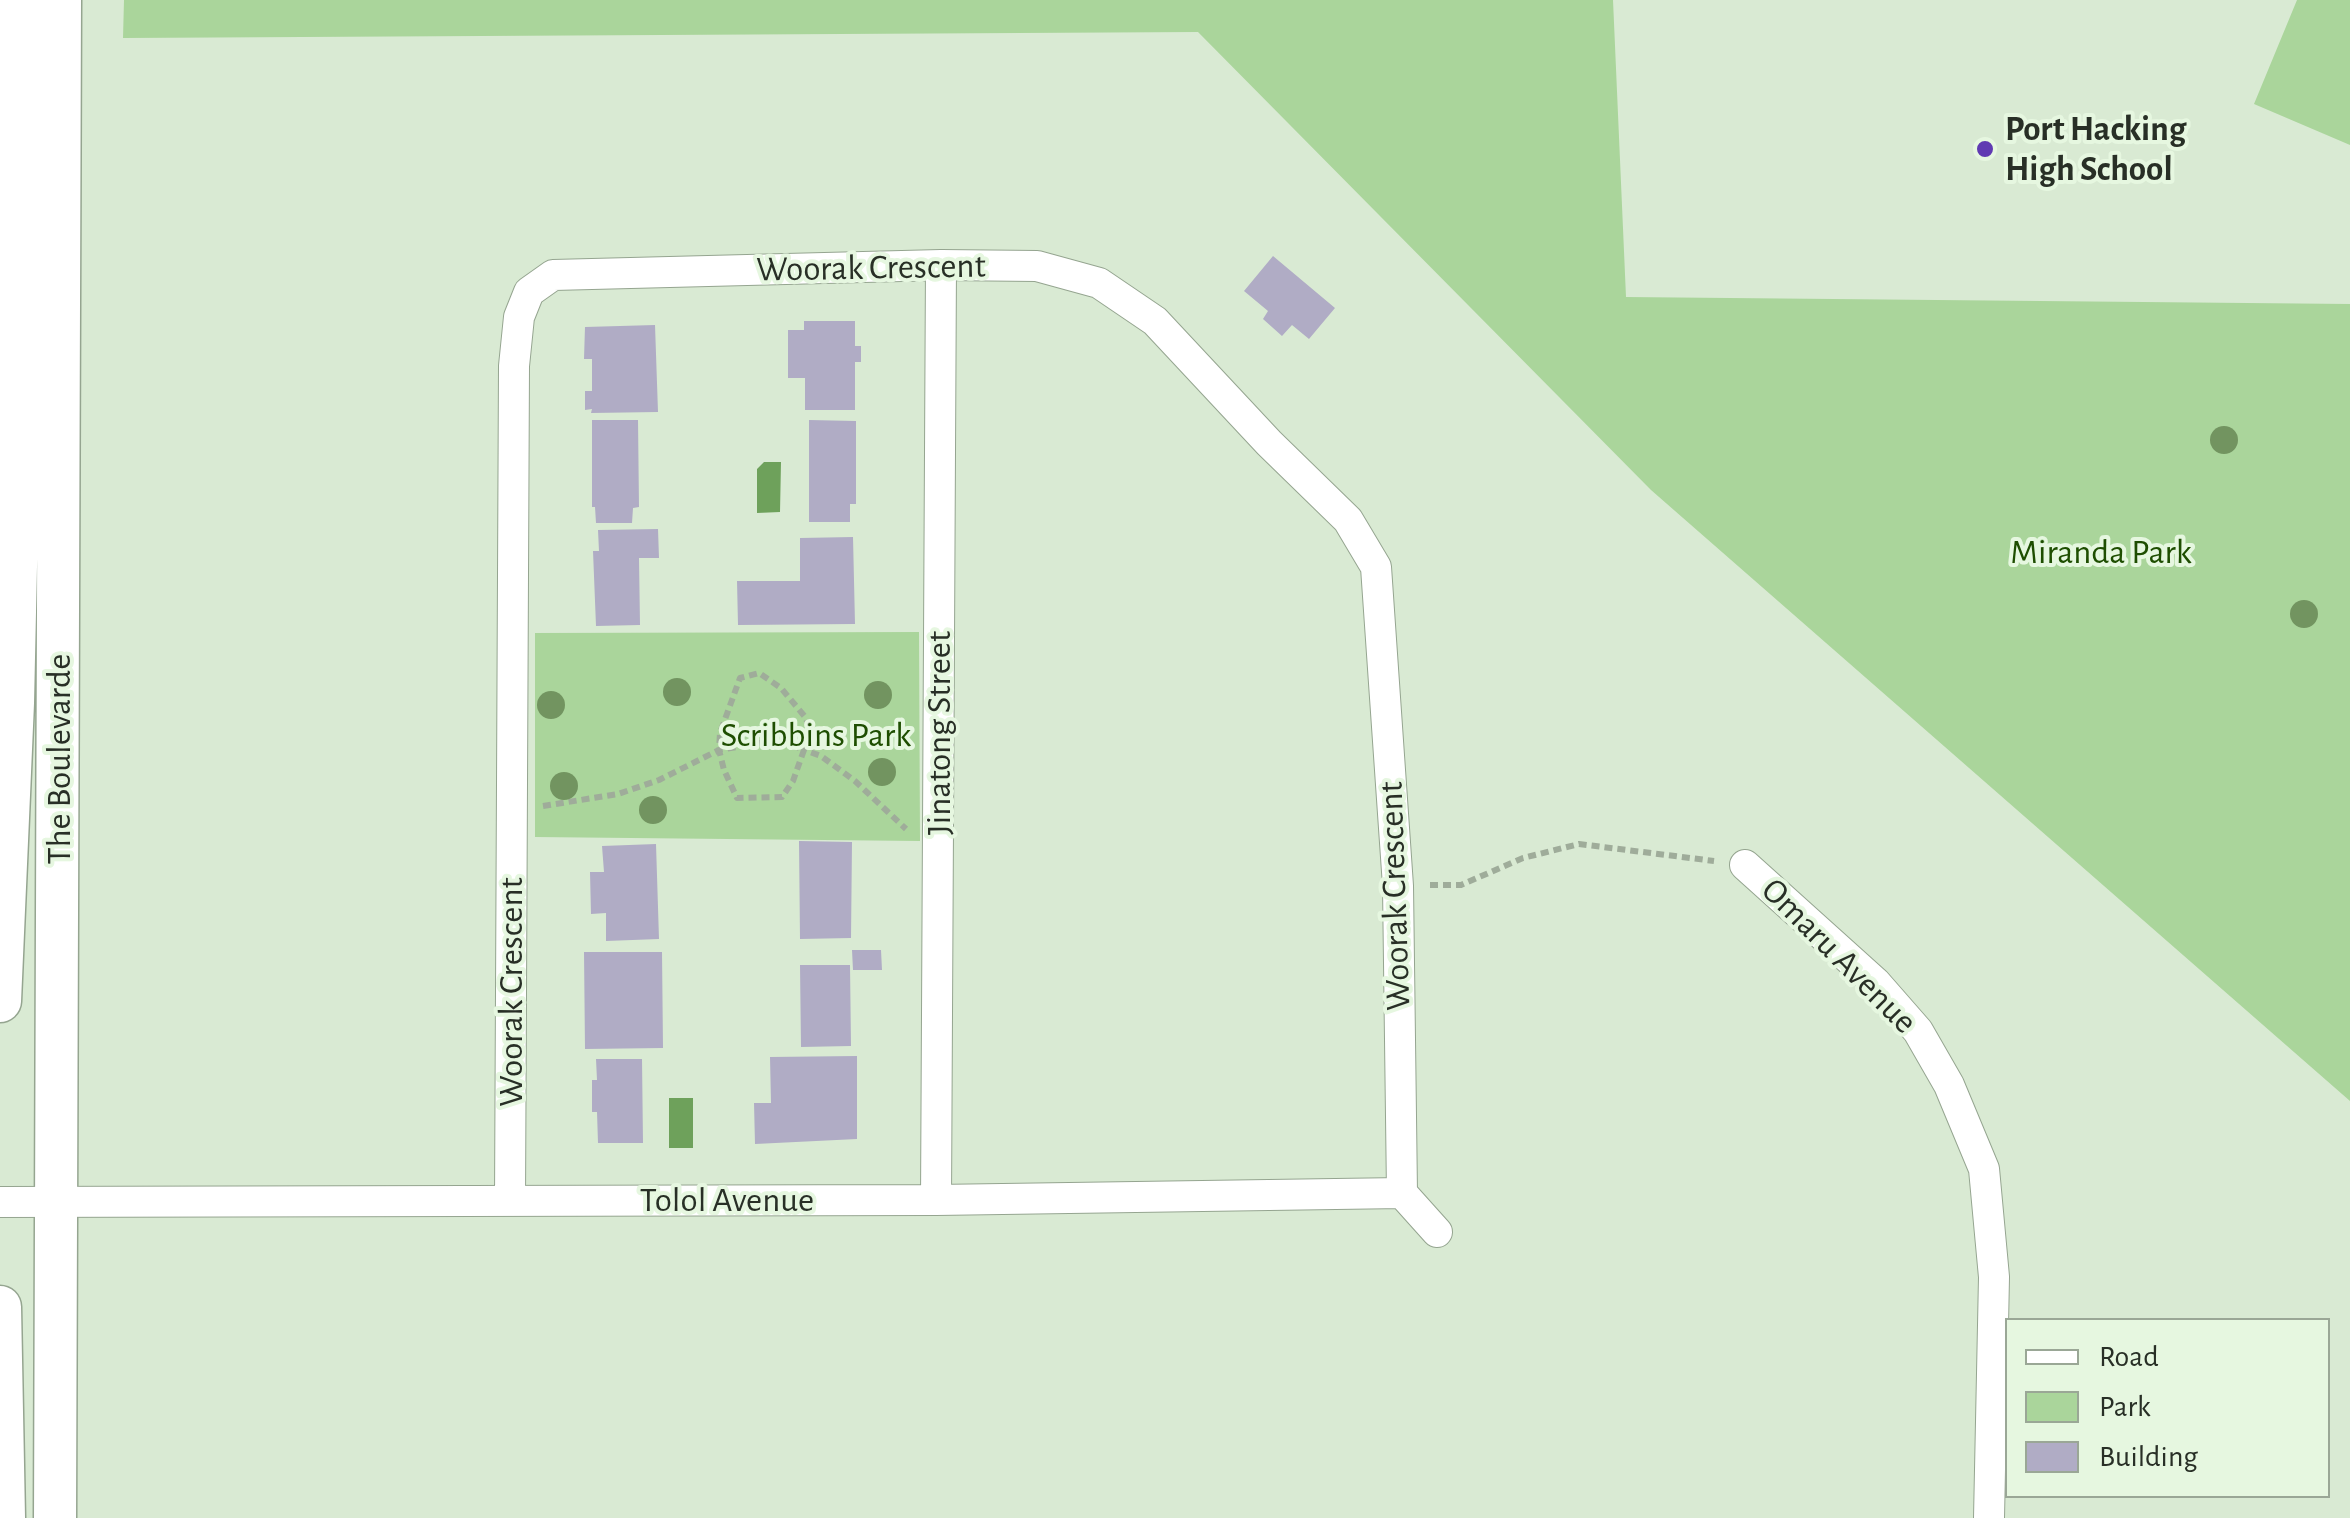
<!DOCTYPE html>
<style>
body{margin:0}
#map{position:relative;width:2350px;height:1518px;overflow:hidden;background:#d9ead3;font-family:"Alegreya Sans",sans-serif}
canvas{display:block}
.legend{position:absolute;left:2005px;top:1318px;width:325px;height:180px;box-sizing:border-box;background:#e6f7e0;border:2px solid #9aa796;margin:0;padding:12px 18px;list-style:none;font-size:30px;color:#282f26}
.legend li{display:flex;align-items:center;gap:20px;height:50px}
.legend b{width:50px;border:2px solid #9aa796}
</style>
<div id="map">
<canvas width="2350" height="1518"></canvas>
<ul class="legend">
<li><b style="height:12px;background:#fff"></b>Road</li>
<li><b style="height:28px;background:#aad59b"></b>Park</li>
<li><b style="height:28px;background:#b0acc5"></b>Building</li>
</ul>
</div>
<script>
const ctx = document.querySelector('canvas').getContext('2d');
ctx.lineJoin = 'round';
function paint(path, color) { ctx.fillStyle = color; ctx.fill(path, 'evenodd'); }
const shape = rows => new Path2D(rows.map(r => 'M' + r).join(''));
function stroke(path, color, width, dash) { ctx.strokeStyle = color; ctx.lineWidth = width; ctx.lineCap = dash ? 'butt' : 'round'; ctx.setLineDash(dash || []); ctx.stroke(path); }
function drawText(font, color, halo, rows, align = 'center') {
  ctx.font = font + ' "Alegreya Sans",sans-serif'; ctx.lineWidth = 8; ctx.setLineDash([]); ctx.textBaseline = 'middle'; ctx.strokeStyle = halo; ctx.fillStyle = color; for (const [text, x, y, turn = 0] of rows) {
    ctx.save(); ctx.translate(x, y); ctx.rotate((+turn || 0) * Math.PI / 180); ctx.textAlign = isNaN(turn) ? turn : align; if (halo) ctx.strokeText(text, 0, 0); ctx.fillText(text, 0, 0); ctx.restore();
  }
}
paint(shape([
 [124,0,1613,0,1626,297,2350,304,2350,1101,1651,490,1198,32,123,38],
 [2297,0,2350,0,2350,145,2254,104],
 [919,632,920,841,535,837,535,633]
]), '#aad59b');
paint(shape([
 [764,462,781,462,780,512,757,513,757,469],
 [669,1098,693,1098,693,1148,669,1148]
]), '#6ea15b');
paint(shape([
 [1273,256,1335,308,1309,339,1292,325,1282,336,1263,319,1268,311,1244,291],
 [804,321,855,321,855,346,861,346,861,362,855,362,855,410,805,410,805,378,788,378,788,330,804,330],
 [655,325,658,412,591,413,592,409,585,410,585,391,592,391,592,359,584,359,585,327],
 [592,420,638,420,639,507,633,508,632,523,596,523,595,507,592,507],
 [809,420,856,421,856,504,850,504,850,522,809,522],
 [658,529,659,558,639,558,640,625,596,626,593,551,599,551,598,530],
 [853,537,855,624,738,625,737,581,800,581,800,538],
 [799,841,852,842,851,938,800,939],
 [656,844,659,939,606,941,606,913,591,914,590,872,604,872,602,846],
 [852,950,881,950,882,970,853,970],
 [584,952,662,952,663,1048,585,1049],
 [800,965,850,965,851,1046,801,1047],
 [857,1056,857,1139,755,1144,754,1103,771,1103,770,1057],
 [596,1059,642,1059,643,1143,598,1143,597,1112,592,1112,592,1080,597,1080]
]), '#b0acc5');
const street = shape([
 [1745,865,1876,983,1918,1031,1949,1085,1984,1169,1994,1277,1989,1518],
 [510,1199,514,366,519,317,529,292,553,275,941,265,1037,266,1099,283,1155,321,1269,443,1348,520,1376,567,1398,886,1402,1193],
 [936,1200,941,265],
 [0,1202,936,1200,1402,1193,1437,1232]
]);
const secondary = shape([
 [0,1001,13,703,19,430,19,0],
 [0,1307,4,1518],
 [55,1518,60,0]
]);
stroke(street, '#95a590', 32);
stroke(secondary, '#95a590', 45);
stroke(shape([
 [543,806,618,794,659,780,719,750,760,743,790,744,804,750,793,781,782,797,737,798,724,770,719,750,720,733,740,678,759,673,781,688,806,718,810,733,804,750,821,756,855,781,906,829],
 [1430,885,1461,885,1523,858,1579,844,1714,861]
]), '#9fac9a', 6, [8, 5]);
stroke(street, '#fff', 30);
stroke(secondary, '#fff', 42);
ctx.fillStyle = '#729460';
for (const [x, y] of [
 [2224,440],
 [2304,614],
 [677,692],
 [878,695],
 [551,705],
 [882,772],
 [564,786],
 [653,810]
]) { ctx.beginPath(); ctx.arc(x, y, 14, 0, 2 * Math.PI); ctx.fill(); }
for (const [x, y, r, color] of [
 [1985,149,10,"#603ab2"]
]) { const dot = new Path2D(); dot.arc(x, y, r, 0, 2 * Math.PI); ctx.fillStyle = color; ctx.fill(dot); stroke(dot, '#e6f7e0', 4); }
drawText('bold 35px', '#282f26', '#e6f7e0', [
 ["Port Hacking",2005,129],
 ["High School",2005,169]
], 'left');
drawText('35px', '#282f26', '#e6f7e0', [
 ["Woorak Crescent",871,268,-1],
 ["Jinatong Street",939,733,-90],
 ["The Boulevarde",59,759,-90],
 ["Woorak Crescent",1395,896,-92],
 ["Omaru Avenue",1839,956,45],
 ["Woorak Crescent",511,992,-90],
 ["Tolol Avenue",727,1200]
]);
drawText('35px', '#1e4e01', '#e6f7e0', [
 ["Miranda Park",2101,552],
 ["Scribbins Park",816,735]
]);
</script>
